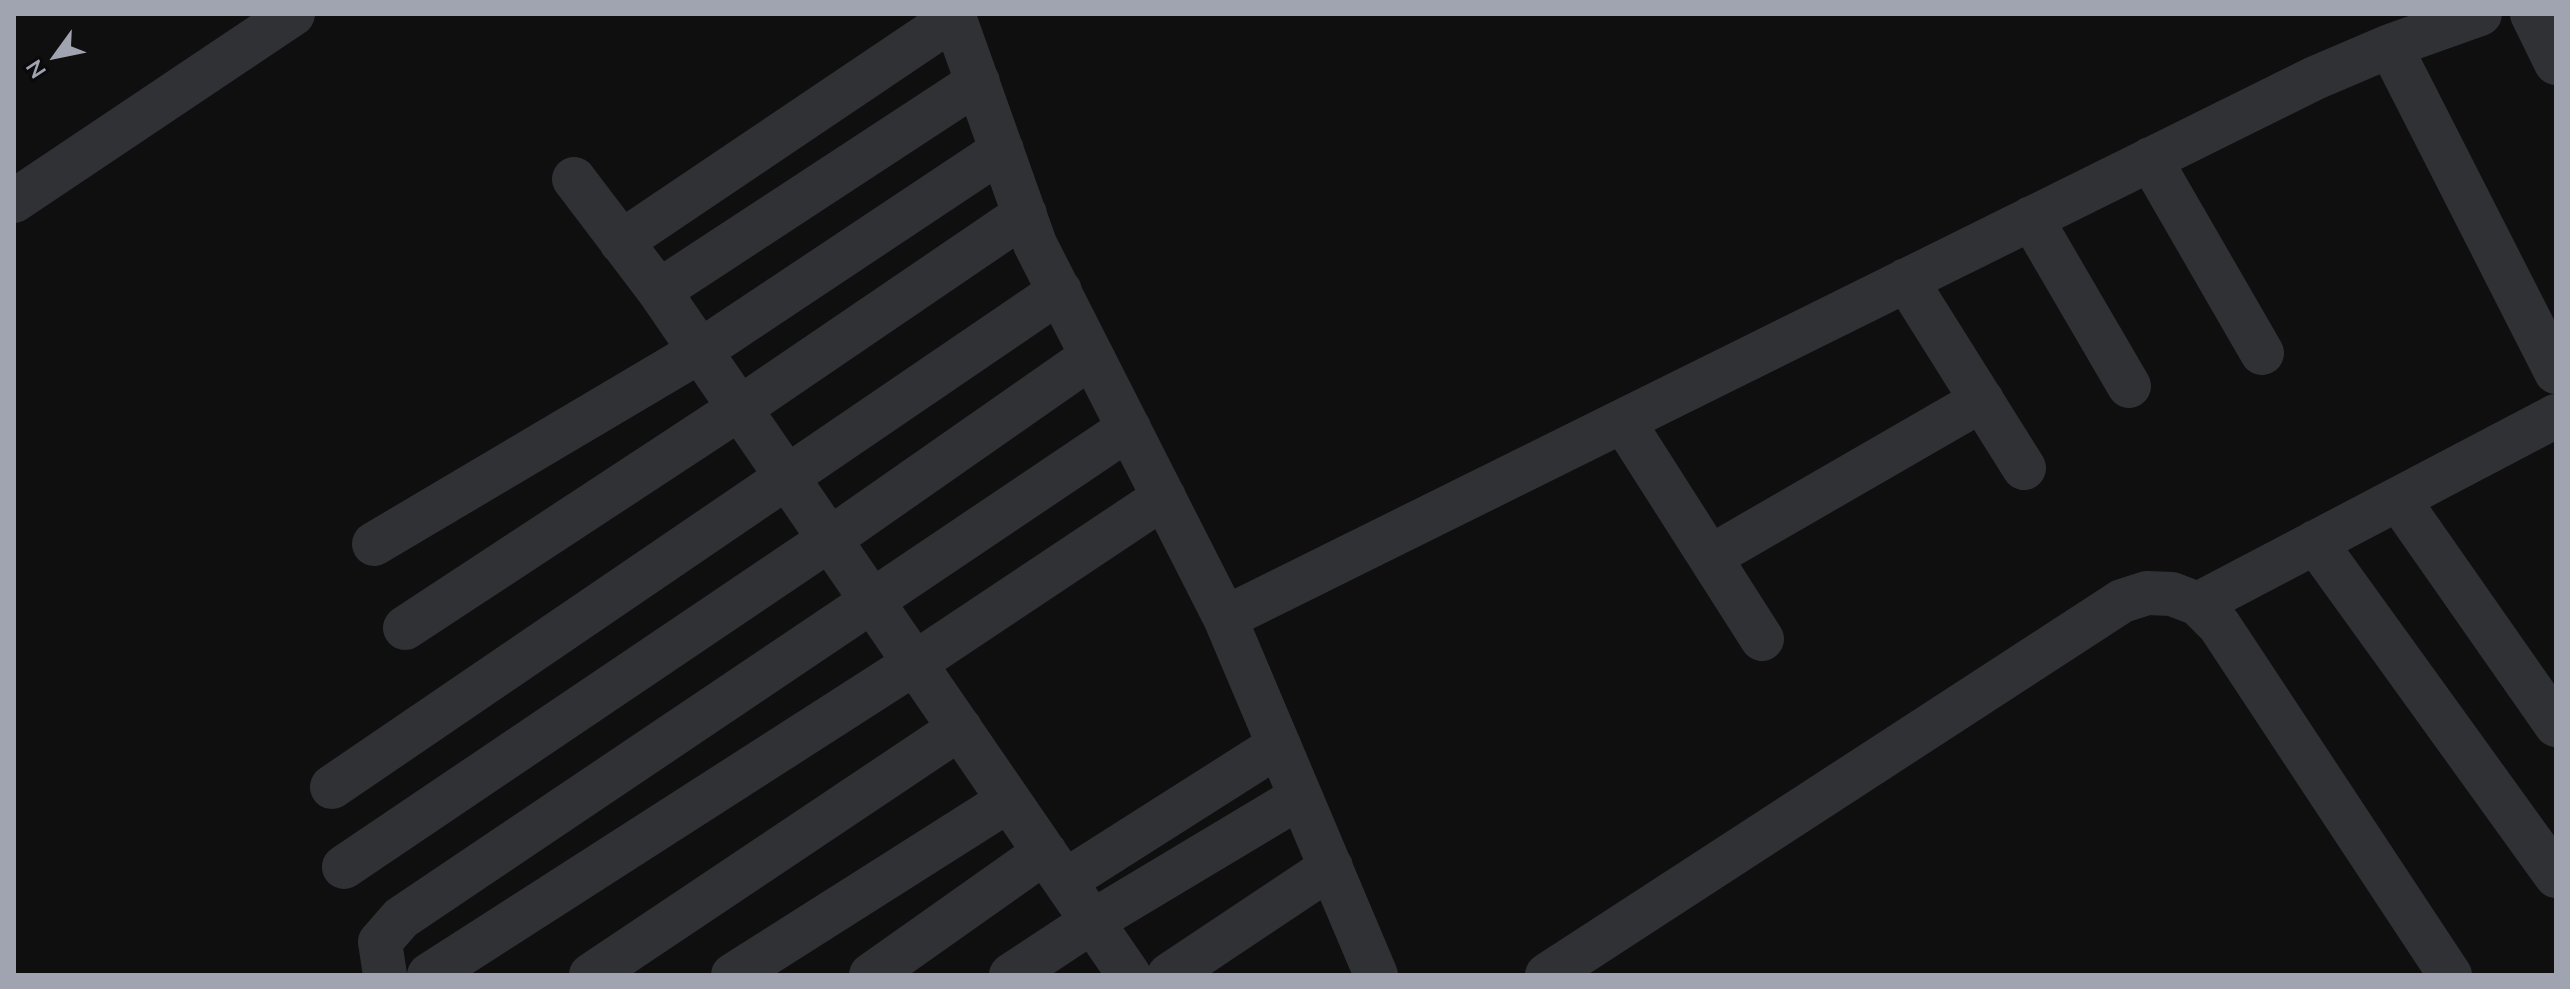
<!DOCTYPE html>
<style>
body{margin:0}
#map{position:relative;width:2570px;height:989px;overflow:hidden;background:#0f0f10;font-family:Mulish,sans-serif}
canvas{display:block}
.frame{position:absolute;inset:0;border:16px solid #a0a4b1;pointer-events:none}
.north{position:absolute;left:16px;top:16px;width:80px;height:80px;-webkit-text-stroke:6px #0a0a0b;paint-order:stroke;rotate:237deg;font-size:22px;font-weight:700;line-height:32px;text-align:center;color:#a0a4b1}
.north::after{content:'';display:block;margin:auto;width:28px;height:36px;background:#a0a4b1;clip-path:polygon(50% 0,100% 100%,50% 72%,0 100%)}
</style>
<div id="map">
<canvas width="2570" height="989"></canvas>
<div class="frame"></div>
<div class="north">N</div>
</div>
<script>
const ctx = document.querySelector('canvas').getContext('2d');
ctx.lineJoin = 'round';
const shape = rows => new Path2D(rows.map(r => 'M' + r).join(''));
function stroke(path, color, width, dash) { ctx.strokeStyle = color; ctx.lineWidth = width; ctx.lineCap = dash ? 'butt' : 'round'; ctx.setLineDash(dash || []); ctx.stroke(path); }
stroke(shape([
 [953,14,1035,244,1225,618,2315,78,2390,46,2480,14],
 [2532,14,2556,63],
 [2390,46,2556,372],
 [2150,159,2262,353],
 [574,179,659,291,1129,975],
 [14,201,293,14],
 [2031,218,2129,386],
 [621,242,955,17],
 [1906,280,2024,468],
 [659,291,978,82],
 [1623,421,1762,639],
 [2398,499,2556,725],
 [2315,542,2556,876],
 [374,544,700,351,1002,150],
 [1710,557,1982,400],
 [2198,604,2556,416],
 [1225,618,1376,975],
 [405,628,740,408,1025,214],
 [332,787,1060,291],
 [344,867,830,539,1092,356],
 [1065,881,1279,745],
 [385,975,380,942,401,918,1129,428],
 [429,975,915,663,1164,497],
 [591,975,960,728],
 [733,975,1009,800],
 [871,975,1045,852],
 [1011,975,1093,921,1300,797],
 [1169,975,1331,867],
 [1547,975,2122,601,2147,593,2172,594,2198,604,2219,625,2450,975]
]), '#303135', 44);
</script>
